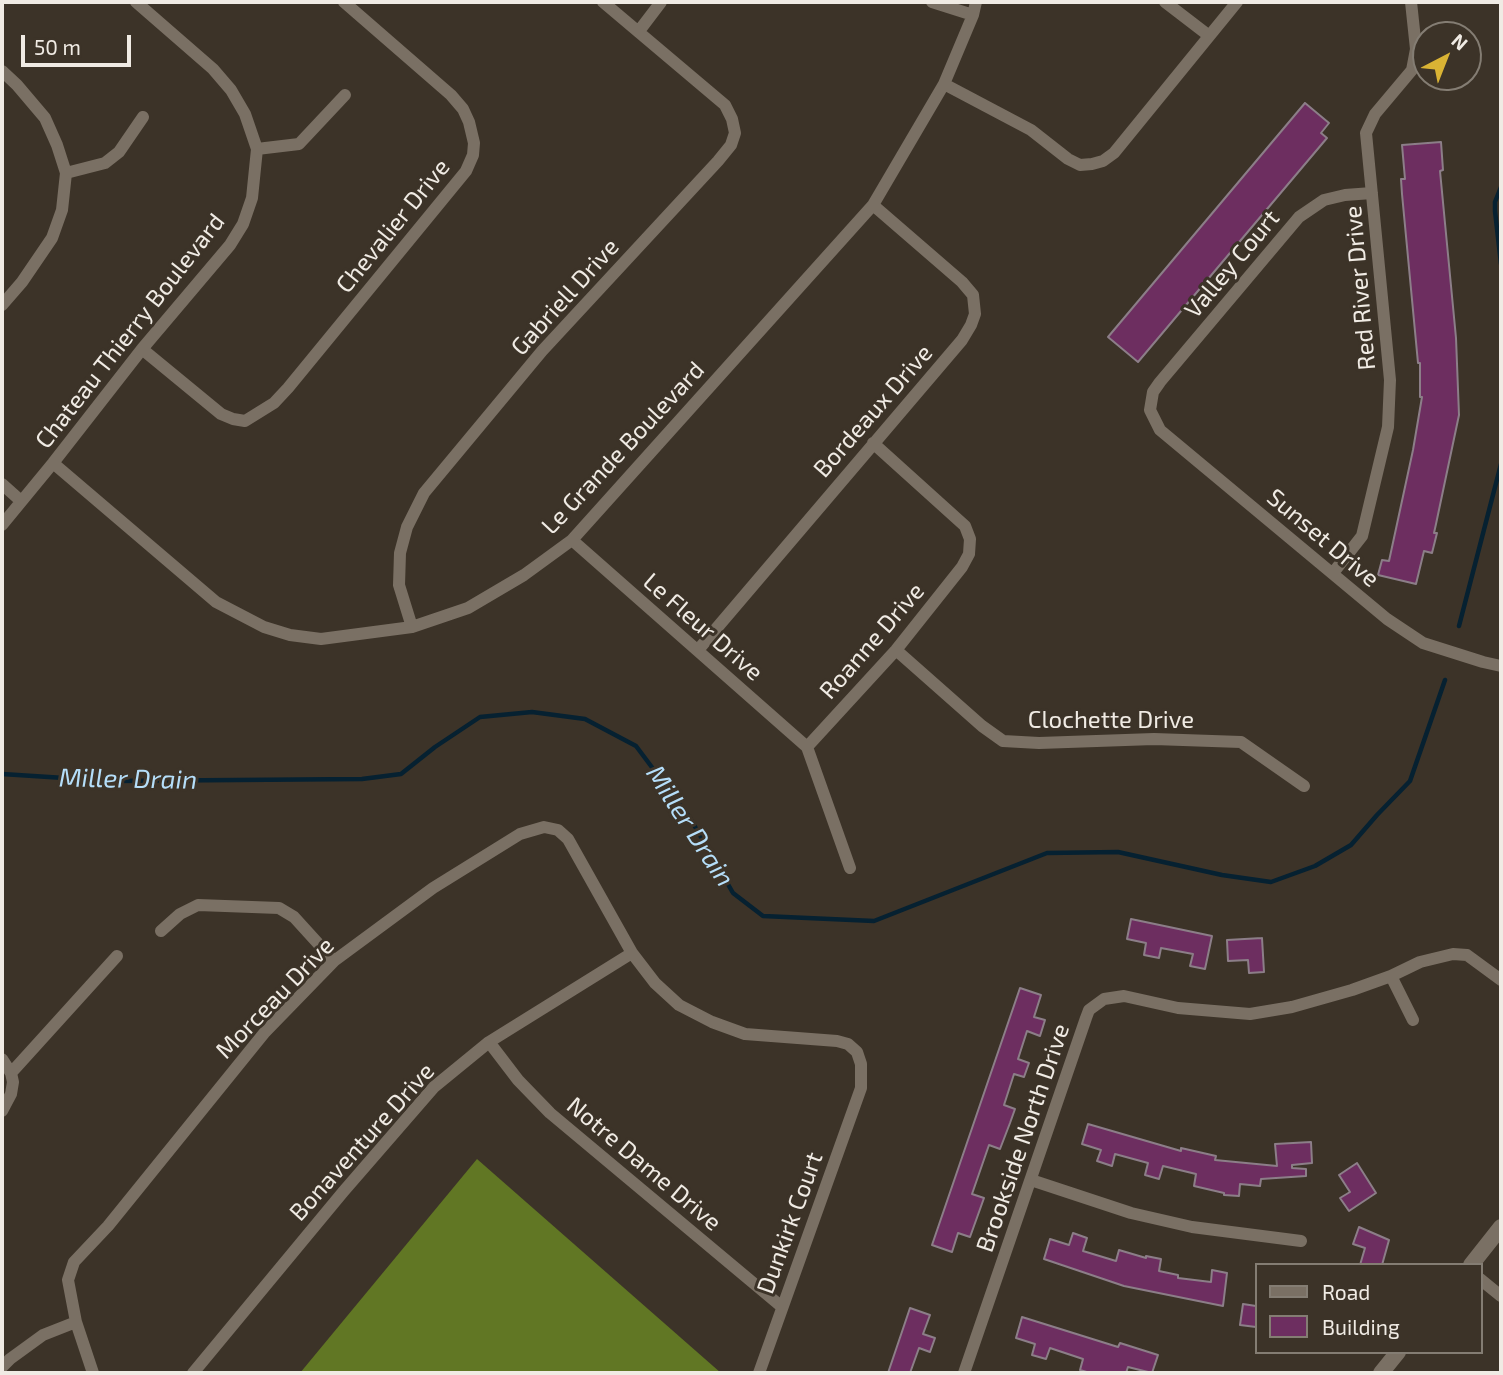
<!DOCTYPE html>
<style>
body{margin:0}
#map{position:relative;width:1503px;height:1375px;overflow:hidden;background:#3c3328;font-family:"Exo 2",sans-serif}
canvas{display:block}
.frame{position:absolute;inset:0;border:4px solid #f0ebe4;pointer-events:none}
.legend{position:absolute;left:1255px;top:1263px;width:228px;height:91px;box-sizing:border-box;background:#3c3328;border:2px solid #847d73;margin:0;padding:9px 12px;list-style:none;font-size:21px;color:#f0ebe4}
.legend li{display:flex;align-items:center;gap:14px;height:35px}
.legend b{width:35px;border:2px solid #847d73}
.north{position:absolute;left:1412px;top:21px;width:70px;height:70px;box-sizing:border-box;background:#3c3328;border:2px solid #847d73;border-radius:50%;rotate:42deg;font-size:19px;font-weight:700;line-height:28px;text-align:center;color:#f0ebe4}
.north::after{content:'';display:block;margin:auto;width:24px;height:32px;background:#d9b334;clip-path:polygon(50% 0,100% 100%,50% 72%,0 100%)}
.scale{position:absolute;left:21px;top:35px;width:110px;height:32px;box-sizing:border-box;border:4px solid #f0ebe4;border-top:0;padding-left:9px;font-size:21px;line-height:24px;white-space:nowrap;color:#f0ebe4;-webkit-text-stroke:5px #3c3328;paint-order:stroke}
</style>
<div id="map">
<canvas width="1503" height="1375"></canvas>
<div class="frame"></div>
<ul class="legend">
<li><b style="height:9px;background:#7a7064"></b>Road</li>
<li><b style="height:19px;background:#6d2e60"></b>Building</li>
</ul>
<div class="north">N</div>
<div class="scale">50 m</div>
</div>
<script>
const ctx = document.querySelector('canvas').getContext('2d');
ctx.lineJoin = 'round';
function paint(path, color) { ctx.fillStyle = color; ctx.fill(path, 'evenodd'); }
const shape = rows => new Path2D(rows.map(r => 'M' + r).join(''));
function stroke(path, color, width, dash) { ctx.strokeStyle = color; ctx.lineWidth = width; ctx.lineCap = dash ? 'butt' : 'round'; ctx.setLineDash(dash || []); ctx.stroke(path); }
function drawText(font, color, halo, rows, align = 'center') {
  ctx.font = font + ' "Exo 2",sans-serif'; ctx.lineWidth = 6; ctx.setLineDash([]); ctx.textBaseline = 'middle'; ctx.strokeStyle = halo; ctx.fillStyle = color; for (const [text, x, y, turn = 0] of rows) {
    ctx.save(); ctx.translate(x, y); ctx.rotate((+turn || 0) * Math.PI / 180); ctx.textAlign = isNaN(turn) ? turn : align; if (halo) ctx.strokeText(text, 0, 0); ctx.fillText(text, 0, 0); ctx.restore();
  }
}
paint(shape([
 [477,1159,721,1373,300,1373]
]), '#617724');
stroke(shape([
 [1501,187,1495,202,1495,211,1501,264],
 [1459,626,1501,464],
 [2,774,111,781,362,779,401,774,435,747,480,717,532,712,585,719,636,746,690,818,733,893,763,916,874,921,1047,853,1118,852,1222,875,1271,882,1315,866,1351,845,1377,815,1410,781,1445,680]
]), '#062131', 4.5);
const building = shape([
 [1305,103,1329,123,1321,133,1327,138,1138,362,1108,337,1305,103],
 [1441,142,1443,170,1440,171,1456,338,1459,415,1436,524,1434,533,1437,533,1432,553,1424,551,1416,584,1378,575,1382,560,1389,561,1413,450,1422,397,1420,397,1420,363,1418,363,1402,194,1401,179,1405,179,1402,145,1441,142],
 [1131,919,1212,936,1205,969,1190,966,1193,954,1161,948,1159,958,1144,955,1146,943,1127,939,1131,919],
 [1262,938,1264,972,1249,973,1248,960,1228,961,1227,940,1262,938],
 [1020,988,1041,995,1034,1017,1045,1020,1040,1036,1027,1031,1018,1059,1029,1063,1024,1077,1014,1074,1004,1105,1015,1109,1010,1123,1000,1149,989,1145,972,1194,984,1198,979,1212,970,1237,958,1233,952,1252,932,1245,1020,988],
 [1088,1124,1181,1151,1181,1148,1216,1156,1215,1160,1277,1166,1275,1144,1311,1142,1312,1163,1292,1165,1292,1168,1306,1169,1306,1176,1261,1179,1260,1186,1240,1184,1239,1196,1224,1195,1224,1193,1194,1186,1196,1174,1163,1166,1159,1179,1145,1175,1148,1163,1115,1154,1112,1166,1097,1161,1101,1150,1082,1144,1088,1124],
 [1357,1163,1376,1193,1349,1211,1340,1198,1350,1192,1339,1175,1357,1163],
 [1359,1227,1389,1240,1382,1265,1360,1265,1365,1248,1353,1244,1359,1227],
 [1073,1233,1087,1238,1083,1251,1116,1261,1119,1250,1146,1258,1146,1256,1161,1259,1159,1271,1178,1275,1178,1278,1211,1282,1212,1270,1227,1273,1223,1306,1124,1286,1044,1259,1050,1239,1069,1245,1073,1233],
 [1243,1304,1256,1306,1256,1327,1240,1325,1243,1304],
 [910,1308,930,1315,923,1334,935,1338,930,1352,919,1348,910,1373,888,1373,910,1308],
 [1022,1317,1118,1347,1120,1343,1158,1355,1152,1373,1128,1367,1126,1373,1090,1373,1080,1370,1083,1359,1050,1348,1046,1359,1032,1355,1035,1344,1016,1338,1022,1317]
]);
paint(building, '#6d2e60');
stroke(building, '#8c7e88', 2);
stroke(shape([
 [932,2,973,15],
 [1165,2,1208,35],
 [639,31,661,2],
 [2,71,17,85,45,118,57,145,66,173,62,210,52,238,22,282,2,305],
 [944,84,1031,130,1068,159,1080,165,1092,164,1103,161,1114,153,1237,2],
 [257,149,299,144,345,95],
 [66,173,105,163,119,152,143,117],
 [1372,193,1345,195,1324,200,1299,217,1160,382,1153,392,1150,410,1160,430,1387,619,1423,643,1483,662,1501,666],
 [142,349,221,414,233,419,245,421,274,403,288,388,466,171,473,155,474,143,469,122,463,109,451,95,344,2],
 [53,463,216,602,264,627,290,635,321,639,412,627,468,608,524,575,572,540,873,205,944,84,973,15,976,2],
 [2,484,21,501],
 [2,525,53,463,142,349,230,245,243,224,252,198,257,149,245,114,231,90,213,69,136,2],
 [572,540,807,747,850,868],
 [1333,573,1362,536,1388,427,1390,380,1366,133,1375,114,1412,70,1416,49,1411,2],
 [412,627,399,585,400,553,407,527,424,493,542,351,718,161,731,145,735,133,732,119,725,105,603,2],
 [698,650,962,340,971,325,975,314,973,295,962,282,873,205],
 [896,650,982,726,1003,741,1039,743,1154,739,1241,742,1304,786],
 [807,747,896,650,962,567,969,554,970,539,965,526,873,443],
 [161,931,180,914,198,905,279,908,294,917,334,961],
 [1391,976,1413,1020],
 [489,1042,518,1080,550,1113,782,1307],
 [2,1059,11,1073,13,1082,11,1094,2,1111],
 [11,1073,117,956],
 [1031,1180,1131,1213,1192,1227,1301,1241],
 [1480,1279,1501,1296],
 [2,1367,10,1359,43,1335,76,1322],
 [93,1373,76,1322,68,1280,74,1262,108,1226,265,1032,334,961,433,888,520,834,544,827,558,830,568,839,632,953,655,983,679,1005,712,1022,745,1034,837,1041,848,1044,857,1052,861,1064,861,1088,759,1373],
 [193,1373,343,1192,434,1087,489,1042,632,953],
 [964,1373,1086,1018,1089,1010,1104,999,1124,996,1178,1008,1250,1014,1292,1007,1352,990,1391,976,1420,962,1453,954,1467,955,1501,980]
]), '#7a7064', 12);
stroke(shape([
 [1471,1265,1501,1227],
 [1381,1373,1398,1352]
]), '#7a7064', 16);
drawText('24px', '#f0ebe4', '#3c3328', [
 ["Chevalier Drive",393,226,-51],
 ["Valley Court",1232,264,-50],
 ["Red River Drive",1360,288,-95],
 ["Gabriell Drive",565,297,-48],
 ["Chateau Thierry Boulevard",130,331,-52],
 ["Bordeaux Drive",873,411,-49],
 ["Le Grande Boulevard",623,448,-47],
 ["Sunset Drive",1323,538,40],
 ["Le Fleur Drive",703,627,41],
 ["Roanne Drive",872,641,-49],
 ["Clochette Drive",1111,720],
 ["Morceau Drive",275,998,-46],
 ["Brookside North Drive",1023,1138,-71],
 ["Bonaventure Drive",362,1142,-48],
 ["Notre Dame Drive",644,1164,40],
 ["Dunkirk Court",790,1223,-70]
]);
drawText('italic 26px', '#b5def9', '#3c3328', [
 ["Miller Drain",128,779,1],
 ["Miller Drain",690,826,57]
]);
</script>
